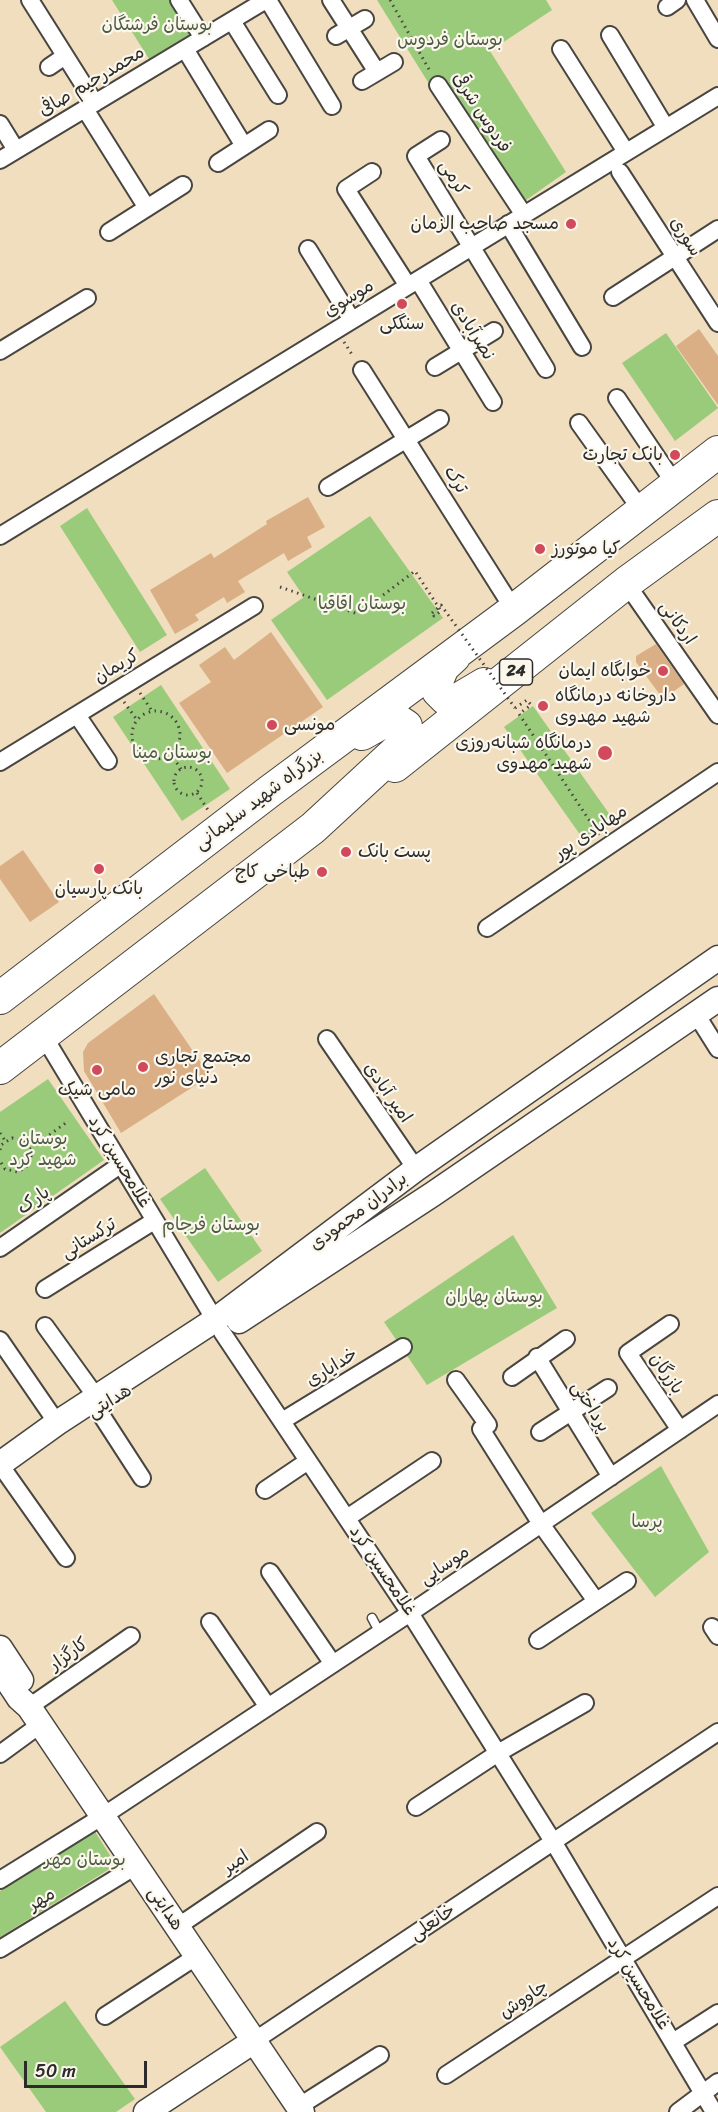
<!DOCTYPE html>
<meta charset="utf-8">
<style>
body{margin:0}
#map{position:relative;width:718px;height:2112px;overflow:hidden;background:#f0debe;font-family:Sriracha,sans-serif}
canvas{display:block}
.scale{position:absolute;left:24px;top:2061px;width:123px;height:27px;box-sizing:border-box;border:3px solid #2b2b2b;border-top:0;padding-left:8px;font-size:18px;line-height:21px;white-space:nowrap;color:#2b2b2b;-webkit-text-stroke:4px #fbf7ec;paint-order:stroke}
</style>
<div id="map">
<canvas width="718" height="2112"></canvas>
<div class="scale">50 m</div>
</div>
<script>
const ctx = document.querySelector('canvas').getContext('2d');
ctx.lineJoin = 'round';
function paint(path, color) { ctx.fillStyle = color; ctx.fill(path, 'evenodd'); }
const shape = rows => new Path2D(rows.map(r => 'M' + r).join(''));
function stroke(path, color, width, dash) { ctx.strokeStyle = color; ctx.lineWidth = width; ctx.lineCap = dash ? 'butt' : 'round'; ctx.setLineDash(dash || []); ctx.stroke(path); }
function drawText(font, color, halo, rows, align = 'center') {
  ctx.font = font + ' Sriracha,"Playpen Sans Arabic",sans-serif'; ctx.lineWidth = 4.5; ctx.setLineDash([]); ctx.textBaseline = 'middle'; ctx.strokeStyle = halo; ctx.fillStyle = color; for (const [text, x, y, turn = 0] of rows) {
    ctx.save(); ctx.translate(x, y); ctx.rotate((+turn || 0) * Math.PI / 180); ctx.textAlign = isNaN(turn) ? turn : align; if (halo) ctx.strokeText(text, 0, 0); ctx.fillText(text, 0, 0); ctx.restore();
  }
}
paint(shape([
 [112,0,172,0,192,33,149,59],
 [377,0,546,0,552,10,490,51,566,172,522,203,431,87],
 [666,333,718,408,675,441,622,363],
 [87,508,167,635,140,652,60,526],
 [370,516,443,618,327,700,271,620,304,597,287,572],
 [161,685,230,789,182,821,113,717],
 [533,706,615,822,586,843,504,727],
 [48,1079,104,1160,0,1233,0,1112],
 [205,1168,262,1251,218,1282,160,1199],
 [513,1235,557,1308,427,1385,384,1322],
 [661,1466,709,1552,655,1597,591,1513],
 [94,1830,116,1865,0,1937,0,1891],
 [65,2001,135,2099,116,2112,46,2112,0,2047]
]), '#9acb7a');
paint(shape([
 [699,329,718,356,718,405,676,346],
 [308,497,325,527,307,537,312,547,288,561,284,553,238,581,245,592,227,603,224,597,195,615,199,620,175,634,150,590,211,553,214,558,267,524,266,521],
 [271,632,323,707,227,773,179,703,211,682,199,665,225,647,234,660],
 [656,644,684,684,663,699,636,662,636,656],
 [23,850,59,902,30,922,0,879,0,866],
 [154,994,210,1076,121,1133,84,1071,83,1052,88,1043]
]), '#daaf85');
const lane = shape([
 [372,1618,380,1633]
]);
const street = shape([
 [30,0,95,103],
 [179,0,203,38],
 [268,0,332,106],
 [331,0,377,72],
 [695,0,718,39],
 [667,7,677,0],
 [232,21,278,95],
 [610,35,666,128],
 [336,36,365,19],
 [185,49,244,146],
 [561,49,626,152],
 [49,67,65,56],
 [362,81,394,62],
 [438,85,524,215],
 [85,109,147,208],
 [0,124,16,150],
 [441,140,416,156,546,369],
 [0,160,266,0],
 [218,163,269,130],
 [372,172,346,189,408,286],
 [620,172,718,323],
 [508,224,582,347],
 [109,232,183,185],
 [308,249,352,320],
 [418,280,493,402],
 [613,297,718,229],
 [0,351,87,298],
 [435,367,494,331],
 [362,370,514,610],
 [617,398,675,484],
 [579,423,642,511],
 [328,487,440,419],
 [0,536,718,96],
 [626,583,718,715],
 [77,715,108,761],
 [0,762,254,606],
 [487,928,718,772],
 [696,1014,718,1049],
 [43,1035,215,1320],
 [327,1039,416,1169],
 [0,1248,120,1165],
 [45,1289,154,1221],
 [670,1324,628,1353,680,1430],
 [45,1326,97,1398],
 [222,1332,410,1613,554,1843,714,2112],
 [0,1340,57,1423],
 [537,1357,611,1477],
 [512,1377,566,1339],
 [456,1380,488,1425,481,1429,541,1524,596,1601],
 [98,1410,142,1478],
 [282,1421,403,1347],
 [540,1432,608,1388],
 [6,1473,66,1558],
 [265,1490,308,1461],
 [347,1518,432,1461],
 [270,1572,333,1664],
 [210,1622,268,1707],
 [712,1627,718,1636],
 [538,1640,627,1581],
 [29,1707,131,1636],
 [0,1754,41,1724],
 [416,1807,498,1753,585,1703],
 [0,1880,103,1816,410,1613,718,1404],
 [177,1927,317,1832],
 [0,1949,136,1866],
 [105,2016,197,1956],
 [254,2041,718,1732],
 [673,2042,718,2013],
 [446,2075,718,1896],
 [298,2107,380,2055],
 [678,2112,718,2082]
]);
const secondary = shape([
 [239,1321,433,1194,718,999],
 [0,1464,57,1423,215,1320,416,1169,718,958],
 [0,1648,21,1680],
 [0,1669,19,1698,29,1707,302,2112],
 [146,2112,254,2041]
]);
const highway = shape([
 [454,657,443,667,437,681,438,691,446,699,457,700,484,684],
 [395,766,626,583,718,516],
 [0,998,270,791,514,610,718,452],
 [0,1068,313,828,403,745,407,735,406,726,397,720,385,721,362,734]
]);
stroke(lane, '#494641', 11);
stroke(street, '#494641', 20);
stroke(secondary, '#494641', 27);
stroke(highway, '#494641', 34);
stroke(shape([
 [390,0,431,73],
 [344,342,353,356],
 [280,587,358,614,415,571,441,611,434,616,432,613],
 [140,693,152,711],
 [124,702,137,720],
 [515,708,527,700,531,705,519,714,599,835],
 '132 735a24 24 0 1 1 48 0a24 24 0 1 1-48 0Z',
 [170,753,181,769],
 '174 781a14 14 0 1 1 28 0a14 14 0 1 1-28 0Z',
 [197,793,208,810],
 [0,1133,6,1142],
 [30,1149,67,1122],
 [0,1150,1,1145,12,1138,25,1141,32,1152,29,1165,18,1172,5,1169,0,1161]
]), '#494641', 3, [1.5, 4.5]);
stroke(lane, '#fff', 8);
stroke(street, '#fff', 16);
stroke(secondary, '#fff', 24);
stroke(highway, '#fff', 32);
stroke(shape([
 [432,613,441,605,515,708]
]), '#494641', 3, [1.5, 4.5]);
for (const [x, y, r, color] of [
 [571,224,6,"#d1495b"],
 [402,304,6,"#d1495b"],
 [675,455,6,"#d1495b"],
 [540,549,6,"#d1495b"],
 [663,671,6,"#d1495b"],
 [543,706,6,"#d1495b"],
 [272,725,6,"#d1495b"],
 [605,753,8,"#d1495b"],
 [346,852,6,"#d1495b"],
 [99,869,6,"#d1495b"],
 [322,872,6,"#d1495b"],
 [143,1067,6,"#d1495b"],
 [97,1070,6,"#d1495b"]
]) { const dot = new Path2D(); dot.arc(x, y, r, 0, 2 * Math.PI); ctx.fillStyle = color; ctx.fill(dot); stroke(dot, '#fbf7ec', 2); }
for (const [x, y, w] of [
 [516,672,33]
]) { const box = new Path2D(); box.roundRect(x - w / 2, y - 13, w, 26, 4.5); ctx.fillStyle = '#fbf7ec'; ctx.fill(box); stroke(box, '#2b2b2b', 1.5); }
drawText('bold 16px', '#2b2b2b', null, [
 ["24",516,672]
]);
drawText('18px', '#4c5b43', '#fbf7ec', [
 ["بوستان فرشتگان",157,25],
 ["بوستان فردوس",450,40],
 ["بوستان اقاقیا",362,604],
 ["بوستان مینا",172,753],
 ["بوستان",43,1139],
 ["شهید کرد",43,1160],
 ["بوستان فرجام",211,1225],
 ["بوستان بهاران",494,1297],
 ["پرسا",647,1522],
 ["بوستان مهر",85,1860]
]);
drawText('18px', '#2b2b2b', '#fbf7ec', [
 ["محمدرحیم صافی",92,82,-31],
 ["فردوس شرقی",481,113,57],
 ["کرمی",453,178,58],
 ["سوری",685,237,57],
 ["موسوی",349,299,-32],
 ["نصرآبادی",472,331,58],
 ["ترک",455,480,58],
 ["اردکانی",677,623,55],
 ["کریمان",117,667,-31],
 ["بزرگراه شهید سلیمانی",259,800,-37],
 ["مهابادی پور",591,833,-34],
 ["امیر آبادی",387,1093,55],
 ["غلامحسین کرد",119,1162,59],
 ["پارک",34,1201,-35],
 ["برادران محمودی",359,1212,-37],
 ["ترکستانی",89,1239,-32],
 ["خدایاری",332,1368,-32],
 ["بازرگان",666,1374,56],
 ["هدایتی",110,1402,-32],
 ["پرداختی",590,1407,58],
 ["موسایی",445,1566,-34],
 ["غلامحسین کرد",382,1571,56],
 ["کارگزار",69,1655,-35],
 ["امیر",236,1863,-34],
 ["مهر",42,1900,-32],
 ["هدایتی",165,1909,56],
 ["خانعلی",433,1923,-34],
 ["غلامحسین کرد",638,1984,59],
 ["چاووش",524,2000,-34]
]);
drawText('18px', '#2b2b2b', '#fbf7ec', [
 ["مسجد صاحب الزمان",559,224],
 ["سنگکی",402,324,"center"],
 ["بانک تجارت",663,455],
 ["کیا موتورز",552,549,"left"],
 ["خوابگاه ایمان",651,671],
 ["داروخانه درمانگاه",555,696,"left"],
 ["شهید مهدوی",555,717,"left"],
 ["مونسی",284,725,"left"],
 ["درمانگاه شبانه‌روزی",592,743],
 ["شهید مهدوی",592,764],
 ["پست بانک",358,852,"left"],
 ["طباخی کاج",310,872],
 ["بانک پارسیان",99,889,"center"],
 ["مجتمع تجاری",155,1057,"left"],
 ["دنیای نور",155,1078,"left"],
 ["مامی شیک",97,1090,"center"]
], 'right');
</script>
